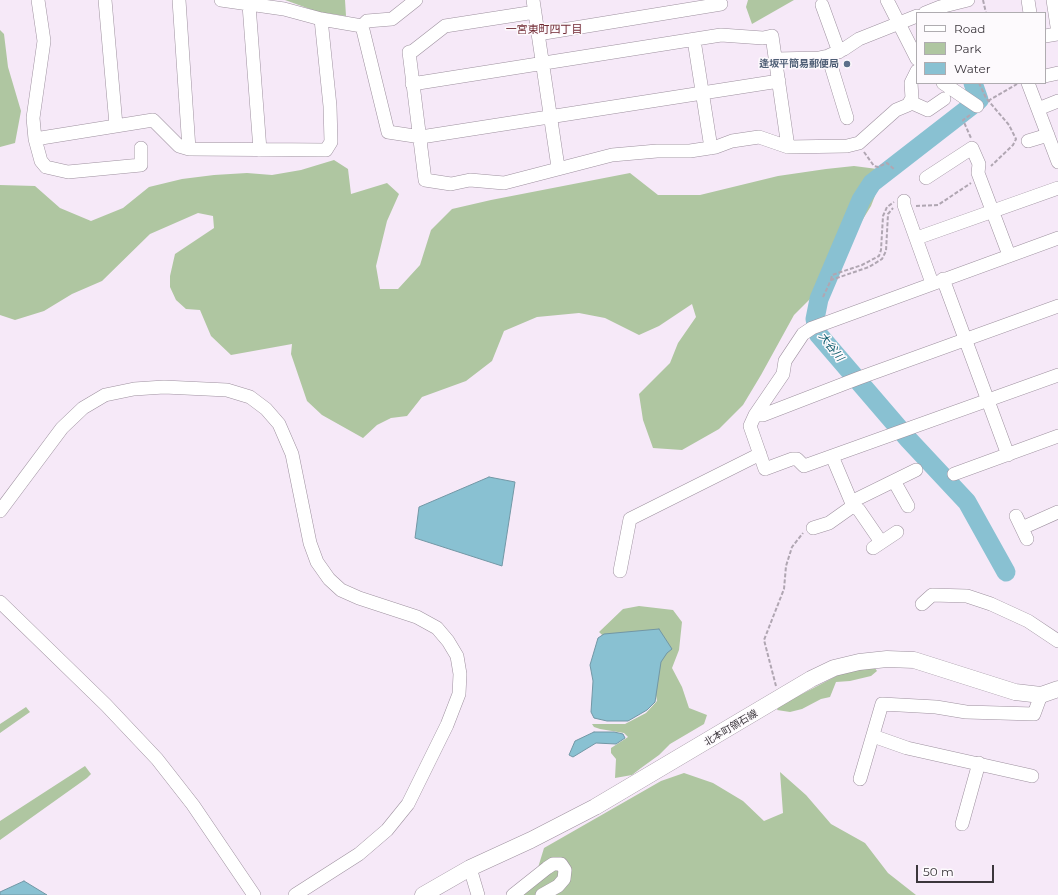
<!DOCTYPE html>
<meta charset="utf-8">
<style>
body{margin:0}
#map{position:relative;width:1058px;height:895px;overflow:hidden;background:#f6e9f8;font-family:Montserrat,sans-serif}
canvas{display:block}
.legend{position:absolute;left:916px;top:12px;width:130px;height:72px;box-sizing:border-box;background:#fdfafd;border:1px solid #afacb0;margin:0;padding:5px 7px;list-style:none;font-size:12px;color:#3b363c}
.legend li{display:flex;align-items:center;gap:8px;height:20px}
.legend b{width:20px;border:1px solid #afacb0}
.scale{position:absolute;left:916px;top:865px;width:78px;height:18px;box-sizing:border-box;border:2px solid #3b363c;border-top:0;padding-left:5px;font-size:12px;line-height:14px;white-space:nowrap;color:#3b363c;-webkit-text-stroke:3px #fdfafd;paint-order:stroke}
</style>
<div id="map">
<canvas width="1058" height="895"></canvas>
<ul class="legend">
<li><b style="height:5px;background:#fff"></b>Road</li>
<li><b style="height:11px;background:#afc6a1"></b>Park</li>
<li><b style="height:11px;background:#89c1d2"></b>Water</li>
</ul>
<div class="scale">50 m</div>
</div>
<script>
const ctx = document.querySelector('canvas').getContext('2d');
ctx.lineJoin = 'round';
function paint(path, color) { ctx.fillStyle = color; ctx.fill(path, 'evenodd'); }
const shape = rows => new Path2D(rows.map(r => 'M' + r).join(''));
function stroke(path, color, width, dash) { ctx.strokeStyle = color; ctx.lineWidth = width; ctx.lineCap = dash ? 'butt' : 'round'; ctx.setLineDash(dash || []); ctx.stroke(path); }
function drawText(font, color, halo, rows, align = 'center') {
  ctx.font = font + ' Montserrat,"Noto Sans JP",sans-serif'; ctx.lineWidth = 3; ctx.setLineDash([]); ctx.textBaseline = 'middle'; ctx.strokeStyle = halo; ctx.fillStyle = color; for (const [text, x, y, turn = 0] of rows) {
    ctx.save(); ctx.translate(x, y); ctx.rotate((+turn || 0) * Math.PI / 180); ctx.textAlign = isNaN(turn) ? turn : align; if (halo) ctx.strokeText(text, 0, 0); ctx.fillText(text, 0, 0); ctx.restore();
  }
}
paint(shape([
 [285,0,345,0,346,16,318,12],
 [748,0,794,0,752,24,746,7],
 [0,30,4,34,8,67,21,111,15,143,0,147],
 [334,160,348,169,351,194,387,183,399,194,387,221,376,266,380,289,398,289,420,265,431,230,452,209,491,200,630,173,658,195,700,195,778,176,826,169,854,166,885,170,871,206,820,289,794,315,761,375,743,405,719,429,682,450,653,448,643,420,639,394,670,363,678,343,696,317,692,304,659,326,639,335,605,318,579,313,537,317,504,331,492,361,466,381,422,397,407,416,391,418,377,425,363,438,322,415,307,401,291,354,292,344,231,355,211,336,200,310,186,309,176,300,170,287,170,276,175,254,214,228,213,216,198,213,150,234,102,281,72,294,44,311,15,320,0,315,0,185,35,186,60,208,91,221,123,208,149,187,182,179,214,175,247,173,272,175,301,170],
 [639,606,673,610,682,622,679,650,672,668,682,687,689,708,707,715,704,724,670,744,659,755,641,768,632,775,615,778,616,759,611,753,611,748,628,737,624,733,600,729,594,727,592,724,625,724,646,713,657,701,654,685,599,632,623,609],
 [873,665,877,671,871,676,850,681,836,682,830,697,821,699,802,709,790,712,777,710,779,706,848,670],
 [26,707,30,712,0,733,0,724],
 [85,766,91,774,87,778,0,840,0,821],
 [780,772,806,795,831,824,865,843,888,873,916,895,509,895,537,871,544,848,661,781,684,773,713,783,743,801,764,821,783,813]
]), '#afc6a1');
const water = shape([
 [489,477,515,482,502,566,415,538,419,507,489,477],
 [659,629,672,649,667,653,661,662,655,702,647,710,628,721,607,721,594,718,591,712,593,681,590,665,598,638,604,634,659,629],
 [594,732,614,732,623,734,625,738,616,744,596,743,573,757,569,755,575,741,594,732],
 [24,881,47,895,0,895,0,892,24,881]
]);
paint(water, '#89c1d2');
stroke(water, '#7297a5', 1);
stroke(shape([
 [973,83,979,100,872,183,861,200,819,299,815,319,818,334,909,440,967,502,1006,572]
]), '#89c1d2', 19);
const minor = shape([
 [38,0,44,41,33,118,35,139,41,161,46,167,68,172,141,165,141,148],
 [105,0,116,125],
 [179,0,189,149],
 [221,0,284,9,321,19,362,26],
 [533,0,558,167],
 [887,0,917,59],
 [1028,0,1030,13],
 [1053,0,1058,33],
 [249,5,260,150],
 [822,5,839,52],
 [535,12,445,26,413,51,409,52,425,180,451,184,470,180,504,183,612,155,657,151,690,151,716,147,732,141,759,137,788,147,847,146,859,143,896,110,908,105,912,98,911,83,917,71],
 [925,13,940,7,968,0],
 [362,26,388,132,421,137,779,81],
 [362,26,367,21,392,19,416,0],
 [538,34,721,4],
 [1045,36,1058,34],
 [694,40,711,148],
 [828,56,847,118],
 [776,59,819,58,828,56,844,49,859,39,917,16],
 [1045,76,1058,73],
 [943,83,977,106],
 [1028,83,1058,162],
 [412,84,721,35,763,38,772,36,788,147],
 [910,102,928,110,944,99],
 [1038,109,1058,101],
 [35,139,153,120,179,146,189,149,326,150,331,142,330,106,321,19],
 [1028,141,1048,135],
 [926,178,972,148,979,164,978,173,1009,255],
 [904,201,904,205,932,283],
 [917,238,1058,188],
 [1058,238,812,328,803,334,785,361,783,374,755,415,750,426,765,469,792,459,797,459,804,466,1058,375],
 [943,279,1008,455],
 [755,415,763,415,859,378,1058,306],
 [954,474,1058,436],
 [894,481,908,506],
 [0,511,62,428,83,408,105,395,134,389,164,387,227,390,250,397,266,409,279,424,292,454,310,543,317,562,329,579,341,590,359,598,417,617,437,628,448,641,457,656,460,674,459,694,447,725,408,804,387,830,359,854,295,895],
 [1016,516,1027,539],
 [813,528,829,523,853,506,832,456],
 [1022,528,1058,512],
 [881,542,859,510,853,506,857,499,916,470],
 [873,548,897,532],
 [620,571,630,519,760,454],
 [0,602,106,705,157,759,193,805,254,895],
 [922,604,932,595,967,596,991,604,1028,621,1058,641],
 [873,736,907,748,1032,776],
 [860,779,882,704,936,707,966,712,1034,714,1041,695],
 [962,824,979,763],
 [470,868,478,895],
 [513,895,547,868,553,864,561,864,565,870,564,879,558,886,542,895]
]);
const major = shape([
 [423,895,470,868,531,840,595,807,811,679,834,668,859,662,887,659,914,660,1015,692,1041,695,1058,689]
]);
stroke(minor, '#9e919f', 14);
stroke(major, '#9e919f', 17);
stroke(shape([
 [983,0,986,13],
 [979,83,986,98,1009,125,1016,139,1013,145,991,166],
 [988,101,1017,84],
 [970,115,963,120,971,138],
 [864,152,874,166,878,167,887,163,894,169],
 [916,206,938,205,971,183],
 [831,280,832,275,862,265,879,256,881,250,883,216,887,207,894,202],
 [823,297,831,280,869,267,882,259,886,251,888,214,893,208],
 [776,686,764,640,784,589,786,566,792,547,803,533]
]), '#b0a6b2', 2, [4, 2]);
stroke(minor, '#fff', 13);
stroke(major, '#fff', 16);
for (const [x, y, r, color] of [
 [847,64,4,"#5c6f8a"]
]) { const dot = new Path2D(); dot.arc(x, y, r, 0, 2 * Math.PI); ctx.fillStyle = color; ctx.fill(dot); stroke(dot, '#fdfafd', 1.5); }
drawText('bold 10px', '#4e5e75', '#fdfafd', [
 ["逢坂平簡易郵便局",839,64]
], 'right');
drawText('10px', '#3b363c', '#fdfafd', [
 ["北本町領石線",731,728,-31]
]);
drawText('11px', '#702932', '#fdfafd', [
 ["一宮東町四丁目",544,30]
]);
drawText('italic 11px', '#09596a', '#fdfafd', [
 ["大谷川",831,347,52]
]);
</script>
